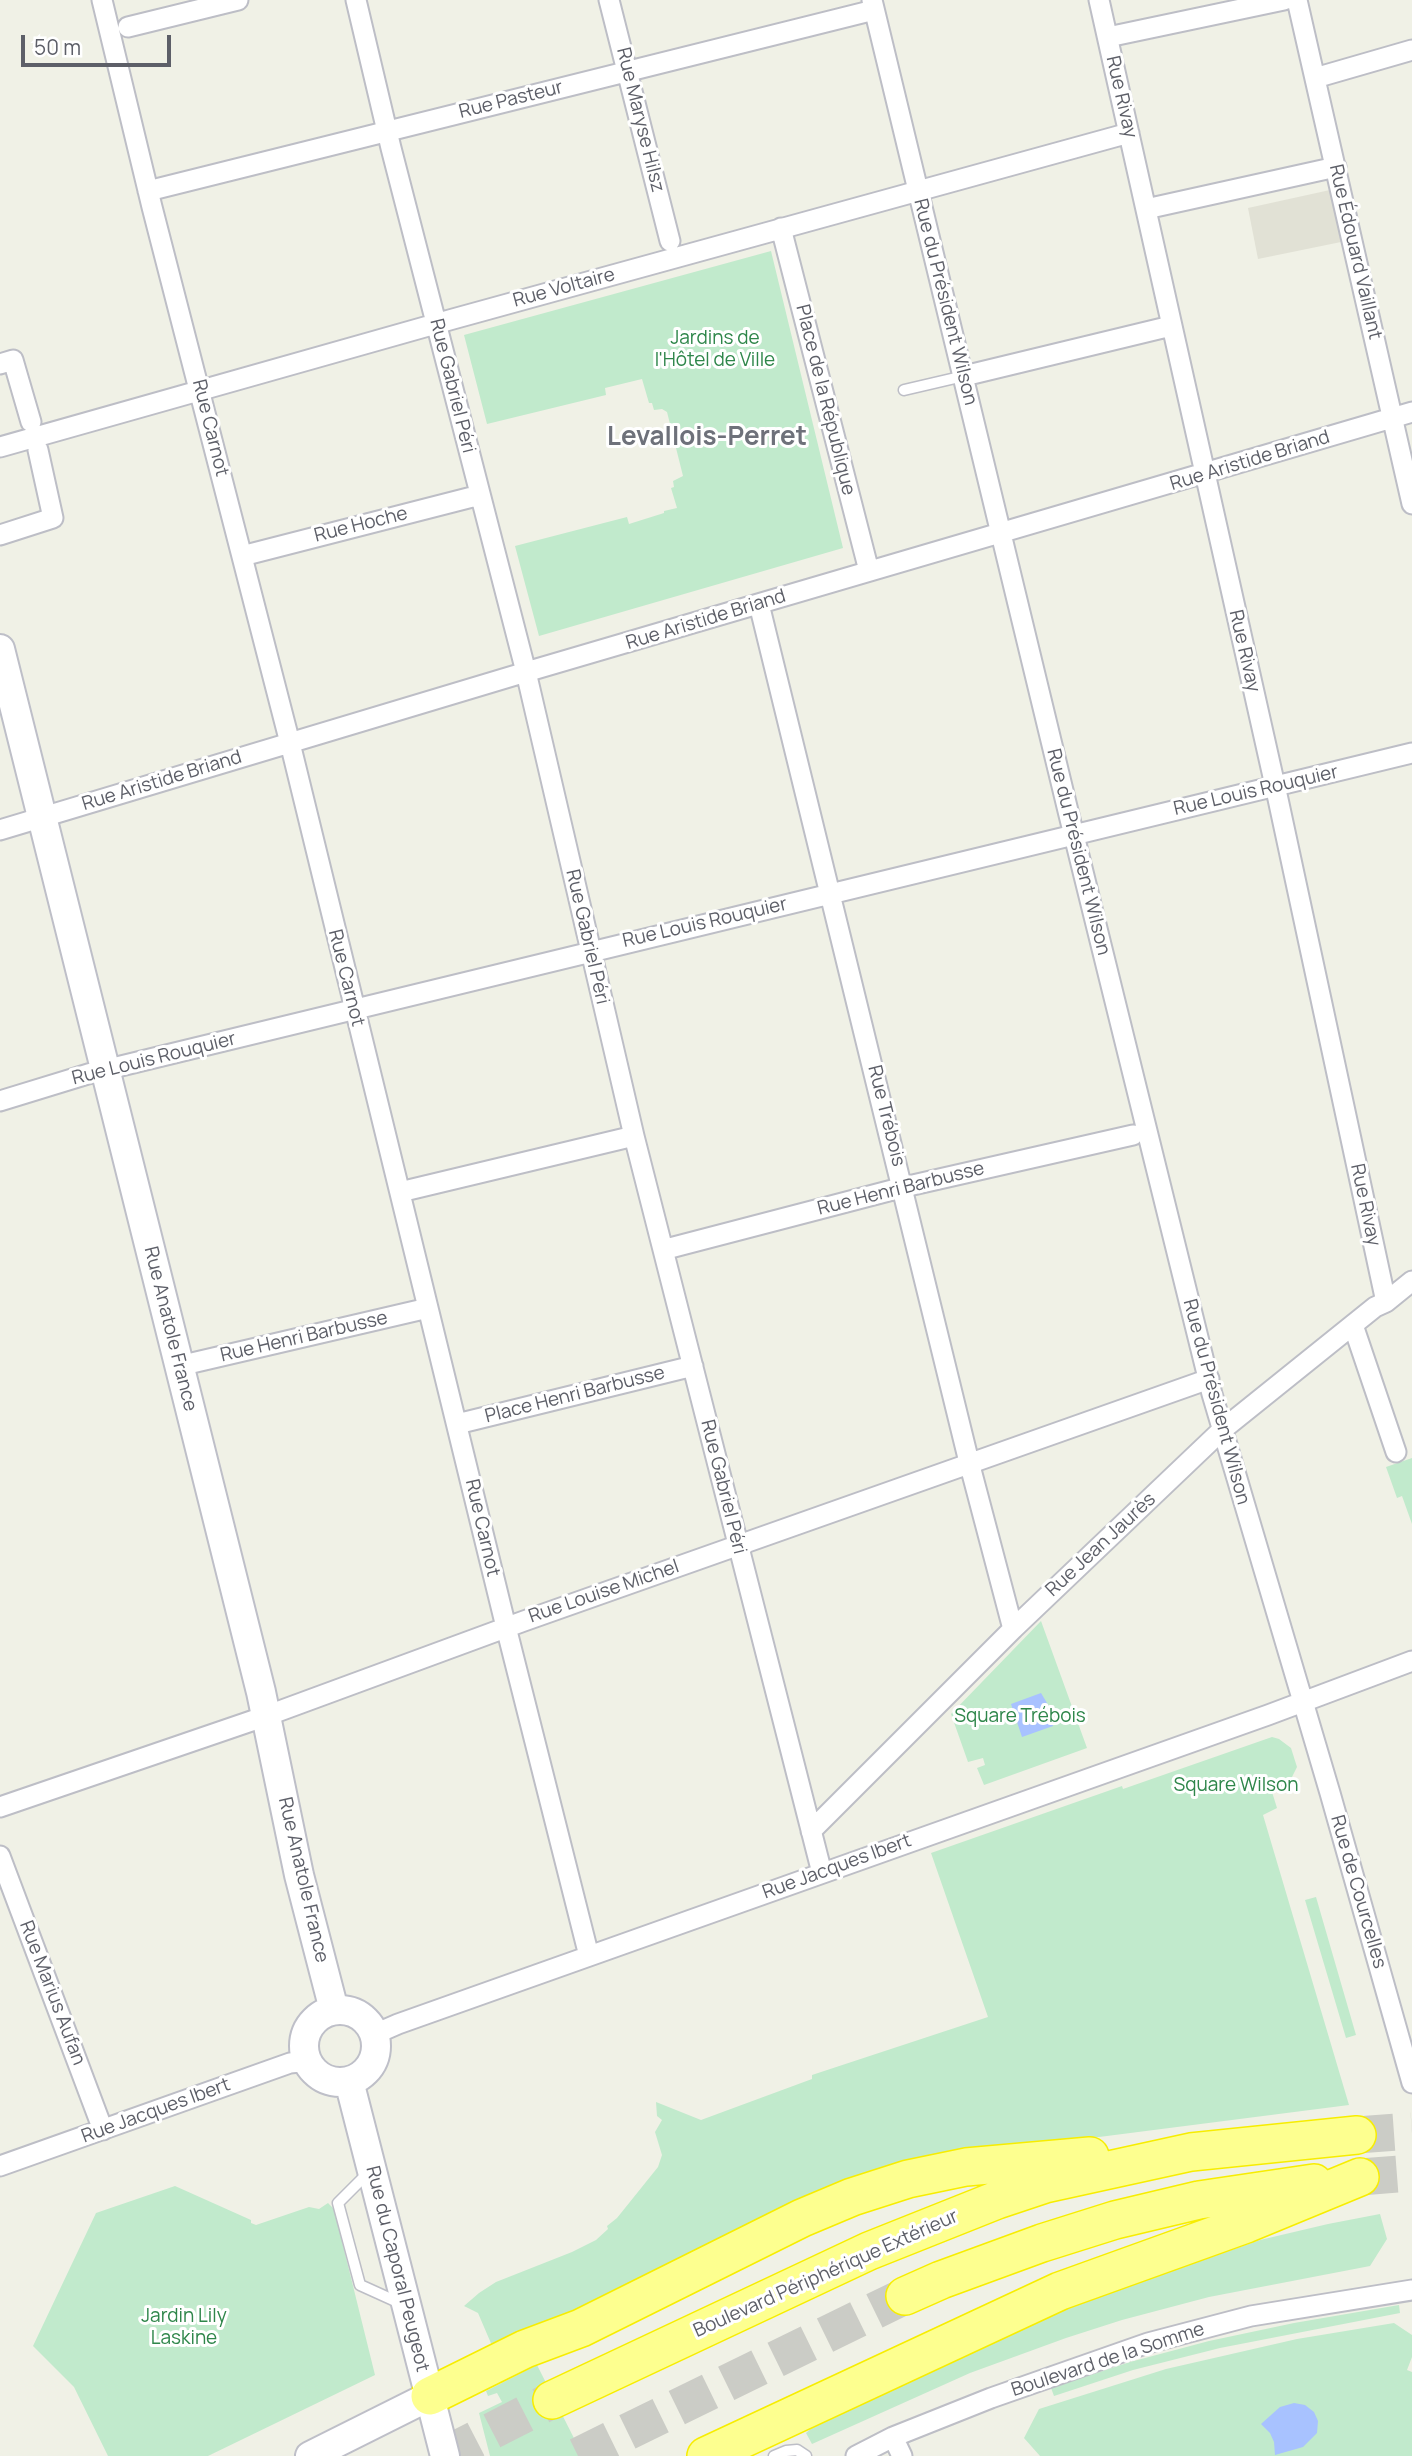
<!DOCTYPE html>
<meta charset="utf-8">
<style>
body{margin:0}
#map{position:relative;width:1412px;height:2456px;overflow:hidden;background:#f0f1e6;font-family:Manrope,sans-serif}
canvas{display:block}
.scale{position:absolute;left:21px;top:35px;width:150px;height:32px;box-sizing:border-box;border:4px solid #5d5f68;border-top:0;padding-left:9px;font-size:21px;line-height:24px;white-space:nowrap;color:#5d5f68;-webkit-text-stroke:5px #fff;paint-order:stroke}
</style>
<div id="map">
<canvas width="1412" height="2456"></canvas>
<div class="scale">50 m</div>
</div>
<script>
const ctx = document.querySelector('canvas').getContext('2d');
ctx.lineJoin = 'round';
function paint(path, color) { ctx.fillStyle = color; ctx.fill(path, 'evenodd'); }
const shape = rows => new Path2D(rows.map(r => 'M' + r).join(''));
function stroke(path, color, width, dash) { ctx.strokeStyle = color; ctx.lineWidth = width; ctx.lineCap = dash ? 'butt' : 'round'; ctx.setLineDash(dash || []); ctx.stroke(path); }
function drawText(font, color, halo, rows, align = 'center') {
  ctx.font = font + ' Manrope,sans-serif'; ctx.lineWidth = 6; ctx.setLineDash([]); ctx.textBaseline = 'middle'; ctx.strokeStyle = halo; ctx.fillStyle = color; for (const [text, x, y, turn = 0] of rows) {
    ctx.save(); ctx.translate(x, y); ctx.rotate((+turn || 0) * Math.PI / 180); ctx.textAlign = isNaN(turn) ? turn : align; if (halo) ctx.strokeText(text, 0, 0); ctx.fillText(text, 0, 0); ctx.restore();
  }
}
paint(shape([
 [1330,190,1341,242,1258,259,1248,208]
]), '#e1e1d5');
paint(shape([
 [771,251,843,548,539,636,515,546,627,517,629,524,664,513,664,511,677,508,671,488,674,487,673,481,683,476,667,412,662,409,654,410,652,403,649,403,642,379,605,388,606,395,487,424,464,335],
 [1412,1458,1412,1524,1402,1496,1397,1498,1386,1467],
 [1041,1621,1087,1748,984,1785,977,1768,985,1765,983,1758,968,1762,951,1714],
 [1272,1737,1279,1739,1291,1748,1297,1767,1289,1783,1272,1792,1277,1808,1263,1815,1349,2105,1021,2147,674,2269,493,2348,478,2313,464,2306,479,2293,496,2282,572,2252,596,2240,608,2229,607,2226,617,2218,658,2167,662,2155,655,2132,662,2120,657,2116,656,2102,701,2120,812,2079,812,2075,988,2017,931,1853,1122,1786,1123,1789],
 [1316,1897,1356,2035,1346,2038,1305,1900],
 [175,2186,251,2220,251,2223,256,2225,309,2207,319,2209,328,2203,334,2209,375,2375,208,2456,108,2456,74,2387,33,2346,96,2213],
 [1380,2214,1387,2239,1370,2266,1209,2297,1122,2320,1066,2338,970,2373,812,2444,806,2433,823,2418,1054,2314,1090,2300,1260,2240,1328,2224],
 [1399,2305,1400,2313,1220,2348,1133,2370,1054,2396,1051,2388,1130,2362,1209,2341,1294,2323],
 [1394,2323,1412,2335,1412,2357,1407,2370,1412,2372,1412,2456,1040,2456,1024,2438,1039,2409,1166,2369,1297,2339],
 [537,2365,583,2456,490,2456,479,2413,502,2402,497,2393,488,2396,486,2391]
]), '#c1eacc');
paint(shape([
 [1041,1693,1050,1708,1053,1726,1022,1737,1011,1704],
 [1294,2403,1305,2405,1314,2412,1318,2421,1317,2433,1303,2447,1275,2455,1274,2442,1270,2433,1261,2424,1280,2407]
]), '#a8c2ff');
stroke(shape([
 [1357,2135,1412,2131],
 [1360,2177,1412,2173],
 [443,2456,552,2400],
 [578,2456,905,2296]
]), '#cbccc6', 37, [37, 18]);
const lane = shape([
 [904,390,964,376],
 [369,2172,338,2203,360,2285,402,2304],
 [774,2456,786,2451,797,2450,806,2456]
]);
const street = shape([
 [102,0,152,207,290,743,506,1627,589,1956],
 [356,0,391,148,526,672,634,1136,822,1873],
 [609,0,670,241],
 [872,0,1069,815,1212,1394,1330,1793,1412,2083],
 [1099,0,1278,799,1386,1302],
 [1297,0,1412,504],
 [128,27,238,0],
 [1108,37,1284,0],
 [1315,78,1412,50],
 [148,191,874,10],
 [1146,209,1336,167],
 [781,228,869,571],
 [0,364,13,360,31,422],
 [964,376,1171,326],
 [0,447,453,319,1129,133],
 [0,535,53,518,38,450],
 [242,556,480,495],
 [759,604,969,1462,1013,1629],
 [0,830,526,672,1412,412],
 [0,1101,88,1074,1412,753],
 [400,1192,634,1136],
 [670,1248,904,1187,1133,1135],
 [1353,1325,1396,1452],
 [179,1366,428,1308],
 [457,1424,693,1366],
 [0,1807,266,1716,524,1621,1209,1379],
 [811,1831,1013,1629,1222,1430,1375,1307,1386,1302,1412,1281],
 [0,1856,103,2130],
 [376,2040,382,2031,398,2024,1268,1715,1412,1661],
 [0,2166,290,2063,300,2062,311,2067],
 [893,2437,902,2456],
 [856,2456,893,2437,991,2398,1148,2343,1251,2316,1412,2290]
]);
const secondary = shape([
 [0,649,261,1692,299,1875,334,2010],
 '304 2046a36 36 0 1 1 72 0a36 36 0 1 1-72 0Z',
 [349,2081,445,2456],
 [310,2456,430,2396]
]);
const highway = shape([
 [905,2296,941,2280,1042,2243,1115,2220,1199,2200,1314,2183],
 [430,2396,525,2349,581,2328,802,2218,852,2197,908,2179,966,2167,1090,2156],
 [552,2400,869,2251,997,2200,1045,2184,1191,2152,1357,2135],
 [706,2456,1060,2291,1246,2224,1360,2177]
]);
stroke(lane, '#bdbec6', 13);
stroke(street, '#bdbec6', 23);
stroke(secondary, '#bebfc8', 32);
stroke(highway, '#f7ed00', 40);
stroke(lane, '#fff', 10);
stroke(street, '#fff', 19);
stroke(secondary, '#fff', 28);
stroke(highway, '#fdff8f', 37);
drawText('19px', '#5d5f68', '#fff', [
 ["Rue Rivay",1121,97,77],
 ["Rue Pasteur",511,100,-14],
 ["Rue Maryse Hilsz",640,120,76],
 ["Rue Édouard Vaillant",1355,252,77],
 ["Rue Voltaire",564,288,-15],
 ["Rue du Président Wilson",945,302,76],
 ["Rue Gabriel Péri",452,386,76],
 ["Place de la République",825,400,76],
 ["Rue Carnot",210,428,76],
 ["Rue Aristide Briand",1250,461,-17],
 ["Rue Hoche",361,525,-14],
 ["Rue Aristide Briand",706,620,-17],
 ["Rue Rivay",1244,651,77],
 ["Rue Aristide Briand",162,781,-17],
 ["Rue Louis Rouquier",1256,791,-13],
 ["Rue du Président Wilson",1078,852,76],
 ["Rue Louis Rouquier",705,923,-13],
 ["Rue Gabriel Péri",587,937,77],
 ["Rue Carnot",346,978,76],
 ["Rue Louis Rouquier",154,1059,-14],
 ["Rue Trébois",886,1116,76],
 ["Rue Henri Barbusse",901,1189,-14],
 ["Rue Rivay",1365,1205,78],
 ["Rue Anatole France",170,1329,76],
 ["Rue Henri Barbusse",304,1337,-13],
 ["Place Henri Barbusse",575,1395,-14],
 ["Rue du Président Wilson",1216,1402,75],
 ["Rue Gabriel Péri",723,1487,76],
 ["Rue Carnot",482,1528,77],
 ["Rue Jean Jaurès",1101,1545,-43],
 ["Rue Louise Michel",604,1592,-19],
 ["Rue Jacques Ibert",837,1867,-20],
 ["Rue Anatole France",303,1880,77],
 ["Rue de Courcelles",1358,1892,74],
 ["Rue Marius Aufan",52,1993,69],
 ["Rue Jacques Ibert",156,2111,-20],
 ["Rue du Caporal Peugeot",397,2269,76],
 ["Boulevard Périphérique Extérieur",826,2274,-24],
 ["Boulevard de la Somme",1108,2360,-18]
]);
drawText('19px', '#2e864a', '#fff', [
 ["Jardins de",715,339],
 ["l'Hôtel de Ville",715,361],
 ["Square Trébois",1020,1717],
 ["Square Wilson",1236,1786],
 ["Jardin Lily",184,2317],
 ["Laskine",184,2339]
]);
drawText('bold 26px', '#6e717a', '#fff', [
 ["Levallois-Perret",707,438]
]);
</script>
